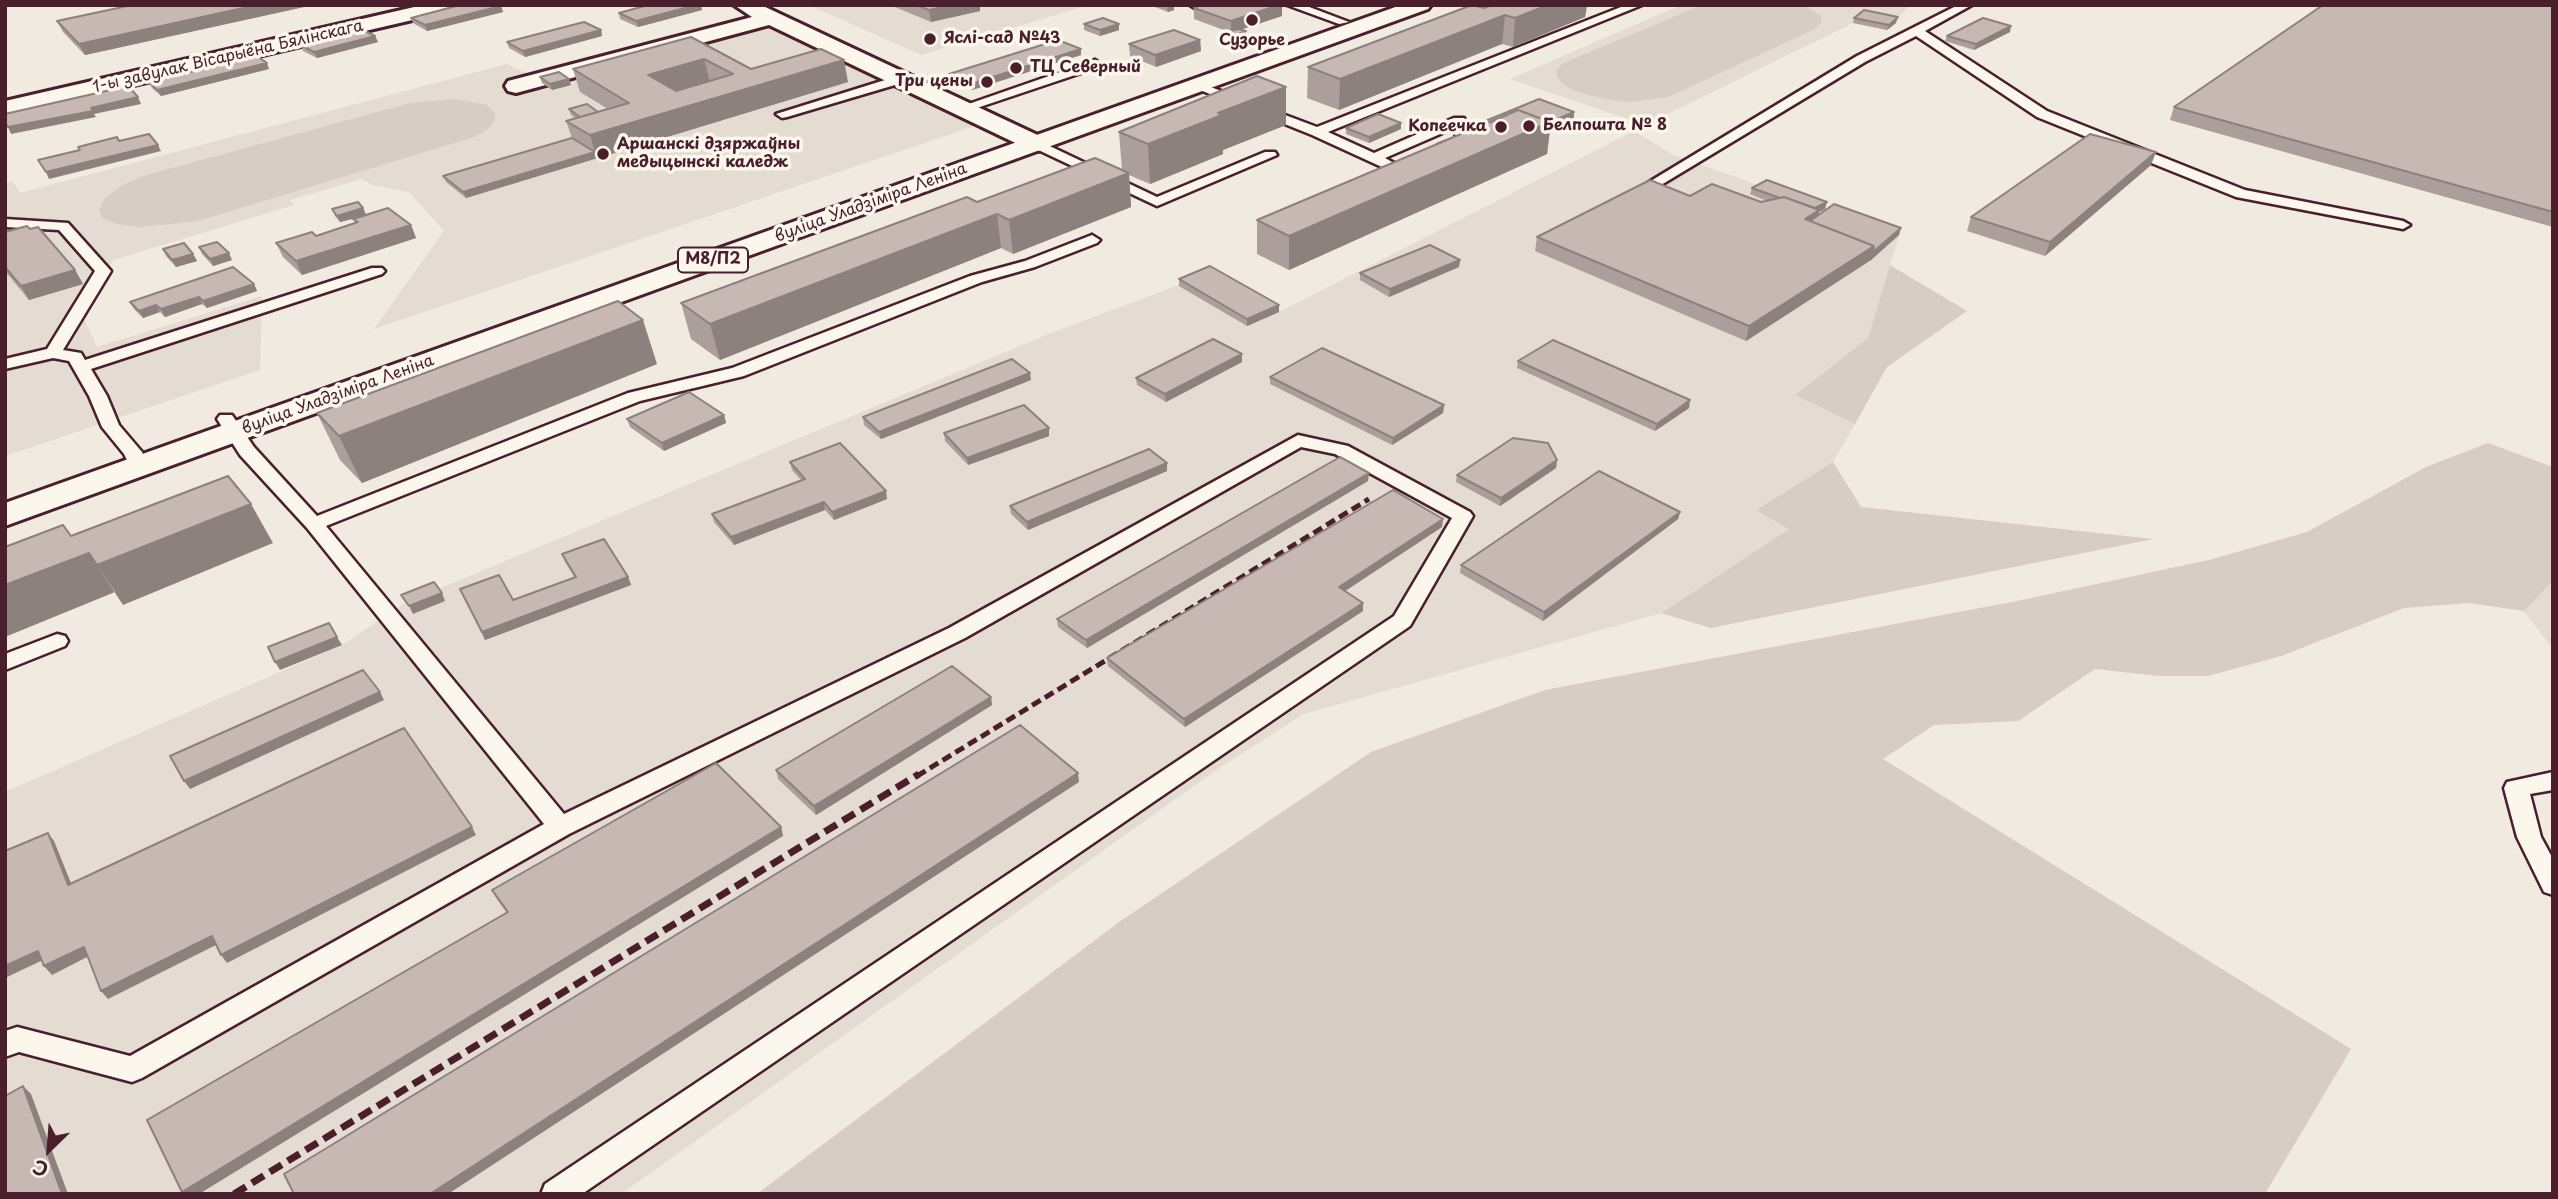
<!DOCTYPE html>
<meta charset="utf-8">
<style>
body{margin:0}
#map{position:relative;width:2558px;height:1199px;overflow:hidden;background:#f0eae0;font-family:"Playpen Sans",sans-serif}
canvas{display:block}
.frame{position:absolute;inset:0;border:7px solid #4a1f2b;pointer-events:none}
.north{position:absolute;left:14px;top:1115px;width:70px;height:70px;-webkit-text-stroke:5px #fbf7ec;paint-order:stroke;rotate:205deg;font-size:19px;font-weight:700;line-height:28px;text-align:center;color:#4a1f2b}
.north::after{content:'';display:block;margin:auto;width:24px;height:32px;background:#4a1f2b;clip-path:polygon(50% 0,100% 100%,50% 72%,0 100%)}
</style>
<div id="map">
<canvas width="2558" height="1199"></canvas>
<div class="frame"></div>
<div class="north">С</div>
</div>
<script>
const ctx = document.querySelector('canvas').getContext('2d');
ctx.lineJoin = 'round';
function paint(path, color) { ctx.fillStyle = color; ctx.fill(path, 'evenodd'); }
const shape = rows => new Path2D(rows.map(r => 'M' + r).join(''));
function stroke(path, color, width, dash) { ctx.strokeStyle = color; ctx.lineWidth = width; ctx.lineCap = dash ? 'butt' : 'round'; ctx.setLineDash(dash || []); ctx.stroke(path); }
function drawText(font, color, halo, rows, align = 'center') {
  ctx.font = font + ' "Playpen Sans",sans-serif'; ctx.lineWidth = 7; ctx.setLineDash([]); ctx.textBaseline = 'middle'; ctx.strokeStyle = halo; ctx.fillStyle = color; for (const [text, x, y, turn = 0] of rows) {
    ctx.save(); ctx.translate(x, y); ctx.rotate((+turn || 0) * Math.PI / 180); ctx.textAlign = isNaN(turn) ? turn : align; if (halo) ctx.strokeText(text, 0, 0); ctx.fillText(text, 0, 0); ctx.restore();
  }
}
paint(shape([
 [809,5,1089,5,921,55],
 [1681,5,1913,5,1906,9,1887,30,1853,23,1645,125,1510,79],
 [750,18,975,126,374,329,444,231,409,192,372,185,362,179,290,200,294,205,113,260,82,314,97,347,262,296,260,370,5,456,5,183,13,181,20,193,507,64,534,77],
 [1634,131,1673,155,1899,235,1868,338,1795,395,1855,424,1833,462,1757,509,1790,528,1661,613,1304,714,1222,766,621,1194,5,1194,5,792,342,645,405,603,1046,335,1211,273,1279,312],
 [2553,581,2553,649,2524,611]
]), '#e4dbd2');
paint(shape([
 [1702,5,1804,5,1821,16,1821,23,1815,29,1668,97,1631,102,1610,100,1574,91,1563,84,1557,77,1557,69,1564,63],
 [455,99,487,105,494,112,495,120,488,129,474,137,198,221,139,227,117,224,102,218,99,209,105,198,121,186,143,176,410,103],
 [1890,265,1967,311,1887,367,1855,424,1795,395,1868,338],
 [2488,443,2553,467,2553,581,2524,611,2469,603,2404,608,2281,656,2208,676,2159,676,2095,669,2018,721,1934,725,1883,759,2351,1049,2265,1194,757,1194,1122,920,1371,752,1545,690,2017,601,2209,560,2307,532,2426,467],
 [1833,462,1861,507,2153,539,1711,628,1661,613,1789,529,1756,510]
]), '#d8ccc6');
const lane = shape([
 [1190,5,1218,5,1213,8,1195,8,1190,5],
 [1287,5,1304,5,1349,22,1339,24,1287,5],
 [1626,5,1642,5,1328,132,1374,153,1454,118,1464,118,1470,140,1468,143,1448,151,1438,151,1438,145,1456,138,1454,128,1385,158,1403,168,1377,180,1370,176,1384,168,1312,135,1190,86,1192,83,1200,83,1317,127,1626,5],
 [1958,5,1972,5,1925,31,2047,111,2245,190,2403,221,2410,225,2403,229,2236,197,2037,117,1916,36,1865,62,1661,185,1656,186,1649,182,1857,56,1958,5],
 [1095,60,1101,64,1099,67,968,111,963,112,957,108,1095,60],
 [901,75,907,79,905,82,787,117,782,118,776,114,901,75],
 [1037,140,1157,197,1265,152,1275,152,1277,155,1157,206,1032,147,1030,144,1037,140],
 [5,219,68,223,111,271,63,350,81,353,85,360,372,268,382,268,385,271,382,274,91,369,107,396,119,425,142,452,148,466,139,472,132,470,124,454,102,427,89,396,69,361,53,358,5,369,5,359,47,349,95,271,59,230,5,227,5,219],
 [1092,235,1100,240,1097,243,1035,267,982,282,744,376,640,401,326,526,564,814,949,628,1298,435,1348,446,1470,512,1473,516,1410,626,582,1194,541,1194,545,1184,1394,616,1452,518,1335,454,1301,447,965,638,569,834,142,1078,132,1082,19,1052,5,1057,5,1031,17,1027,130,1056,544,824,307,528,240,455,217,419,220,415,232,415,254,447,317,516,628,393,732,368,970,276,1025,261,1092,235],
 [57,634,65,636,68,641,65,646,5,670,5,654,57,634],
 [2553,772,2553,790,2530,794,2541,837,2553,859,2553,895,2544,892,2517,837,2504,788,2507,782,2553,772]
]);
const street = shape([
 [423,5,461,5,451,11,5,115,5,101,423,5],
 [734,5,761,5,1046,139,1049,144,1046,149,1037,151,1028,149,769,25,516,93,508,91,505,86,508,81,752,17,734,5]
]);
const primary = shape([
 [1401,5,1431,5,1428,9,5,526,5,503,1401,5]
]);
stroke(lane, '#4a1f2b', 5);
stroke(street, '#4a1f2b', 6);
stroke(primary, '#4a1f2b', 6);
paint(lane, '#fbf7ec');
paint(street, '#fbf7ec');
paint(primary, '#fbf7ec');
stroke(shape([
 [917,776,1369,499]
]), '#4a1f2b', 5, [10, 5]);
stroke(shape([
 [234,1194,919,774]
]), '#4a1f2b', 7, [14, 7]);
paint(shape([
 [132,5,313,5,85,55,63,32,57,21],
 [648,5,701,5,702,10,638,27,620,19,619,13],
 [890,5,980,5,980,11,931,22],
 [1150,5,1174,5,1174,10,1168,12],
 [1199,5,1282,5,1282,16,1241,29,1246,37,1236,41,1228,38,1229,32,1194,19,1194,8],
 [1492,5,1587,5,1585,17,1513,47,1502,44,1339,110,1307,98,1308,67],
 [2553,5,2553,227,2170,120,2174,107],
 [501,6,503,12,427,31,413,23,411,18],
 [1854,18,1896,23,1887,30,1853,23],
 [1084,24,1119,24,1119,30,1100,36,1084,30],
 [601,30,602,36,525,57,509,48,507,42],
 [2010,32,1974,50,1945,41,1947,36],
 [375,36,378,42,317,58,303,51,301,45],
 [691,37,751,69,848,82,466,198,446,182,443,176,572,138,566,121,575,118,571,115,569,109,598,112,608,109,580,92,573,69],
 [1200,40,1201,51,1156,67,1130,56,1129,44],
 [1081,49,1081,55,972,90,950,80,949,74],
 [269,69,161,96,152,88,149,82],
 [540,77,571,85,552,90,542,83],
 [1286,87,1286,125,1223,150,1223,154,1150,184,1129,175,1131,207,1013,254,1001,248,720,360,691,339,681,303,977,202,1122,170,1119,132],
 [1574,118,1550,129,1547,154,1289,270,1257,254,1257,220,1483,125,1483,122],
 [1401,123,1401,129,1369,143,1346,134,1346,128],
 [2151,165,2045,256,1967,231,1971,217],
 [1752,188,1825,209,1819,212,1818,216,1899,235,1871,260,1746,341,1535,251,1537,237,1767,201,1750,194],
 [363,208,366,214,411,225,416,238,302,275,283,257,276,243,316,236,355,223,353,219,340,222,335,216,332,209],
 [5,232,75,270,83,284,29,300,5,271],
 [199,247,232,260,213,266,202,254],
 [163,249,193,254,197,261,176,267,166,256],
 [1460,260,1459,267,1389,297,1360,280,1360,273],
 [1179,279,1279,312,1247,326,1179,286],
 [254,284,257,291,207,308,202,304,165,317,160,312,143,318,134,309,130,302],
 [1518,361,1689,408,1655,431,1517,368],
 [1242,362,1166,402,1137,385,1136,378],
 [657,364,362,483,340,460,317,413],
 [1270,377,1444,405,1443,413,1392,445,1270,384],
 [1031,380,881,439,864,425,863,417],
 [724,415,726,423,664,451,630,427,627,419],
 [1049,428,1049,436,968,465,945,441,944,433],
 [1557,460,1556,468,1500,506,1456,482,1457,475],
 [790,462,887,499,834,520,825,510,734,545,714,522,712,514,801,480,792,470],
 [1167,463,1167,471,1028,530,1011,514,1010,506],
 [1368,481,1087,648,1058,627,1057,619],
 [1680,512,1678,519,1543,621,1460,573,1461,565],
 [1442,527,1345,591,1363,611,1185,727,1108,666,1107,658],
 [562,554,628,577,631,585,485,640,460,589,513,600,575,578,565,562],
 [991,697,992,705,816,815,778,779,776,770],
 [781,827,783,836,506,912,496,898,492,890]
]), '#ac9e9a');
paint(shape([
 [257,5,313,5,85,55,79,44],
 [696,5,701,5,702,10,638,27,636,21],
 [953,5,980,5,980,11,931,22,929,10],
 [1174,5,1174,10,1168,12,1167,7],
 [1279,5,1282,5,1282,16,1231,33,1231,21],
 [1548,5,1587,5,1585,17,1513,47,1515,18],
 [501,6,503,12,427,31,425,25],
 [1505,15,1502,44,1339,110,1340,79],
 [1898,17,1896,23,1887,30,1889,25],
 [1119,24,1119,30,1100,36,1100,30],
 [2011,26,2010,32,1974,50,1976,44],
 [601,30,602,36,525,57,523,51],
 [1246,31,1246,37,1236,41,1236,35],
 [375,36,378,42,317,58,314,52],
 [1200,40,1201,51,1156,67,1155,55],
 [1081,49,1081,55,972,90,971,84],
 [704,59,710,82,654,98,648,75],
 [844,60,848,82,466,198,463,192,595,152,590,135],
 [267,63,269,69,161,96,157,90],
 [569,79,571,85,552,90,550,84],
 [1286,87,1286,125,1223,150,1223,154,1150,184,1148,144,1218,113],
 [138,97,141,104,94,114,96,117,11,134,8,127],
 [1574,112,1574,118,1550,129,1547,154,1289,270,1289,236],
 [1401,123,1401,129,1369,143,1369,137],
 [158,145,161,151,49,179,46,172],
 [2156,152,2151,165,2045,256,2050,242],
 [1129,173,1131,207,1013,254,1009,220],
 [1827,202,1825,209,1819,212,1816,223,1805,219,1812,210],
 [363,208,366,215,340,222,337,216],
 [997,214,1001,248,720,360,710,324],
 [411,225,416,238,302,275,296,261],
 [1901,228,1899,235,1871,260,1746,341,1749,326],
 [229,253,232,260,213,266,210,259],
 [193,254,197,261,176,267,172,260],
 [1460,260,1459,267,1389,297,1390,289],
 [75,270,83,284,29,300,21,286],
 [254,284,257,291,207,308,203,301],
 [199,297,202,304,165,317,161,309],
 [156,305,160,312,143,318,139,311],
 [1279,305,1279,312,1247,326,1247,319],
 [643,320,657,364,362,483,339,436],
 [1242,354,1242,362,1166,402,1165,394],
 [1030,373,1031,380,881,439,879,432],
 [1690,400,1689,408,1655,431,1657,424],
 [1444,405,1443,413,1392,445,1393,438],
 [724,415,726,423,664,451,662,443],
 [1049,428,1049,436,968,465,967,458],
 [1557,460,1556,468,1500,506,1501,498],
 [1167,463,1167,471,1028,530,1027,522],
 [1369,473,1368,481,1087,648,1086,640],
 [886,491,887,499,834,520,832,512],
 [824,502,825,510,734,545,731,537],
 [251,504,273,543,123,605,97,565],
 [1680,512,1678,519,1543,621,1544,612],
 [1443,519,1442,527,1339,595,1339,587],
 [89,553,115,592,5,637,5,585],
 [628,577,631,585,485,640,482,632],
 [442,593,445,601,413,614,409,606],
 [1363,603,1363,611,1185,727,1184,719],
 [337,637,342,645,280,670,275,662],
 [380,692,384,700,190,789,184,781],
 [991,697,992,705,816,815,814,806],
 [1078,773,1079,782,448,1194,430,1194],
 [472,827,476,835,227,963,221,955],
 [781,827,783,836,199,1194,184,1194,182,1192],
 [48,833,54,841,75,893,68,885],
 [212,936,218,944,108,999,101,991],
 [84,947,91,955,52,975,44,966],
 [38,951,45,959,5,978,5,966],
 [23,1086,31,1094,68,1194,62,1194]
]), '#8c817d');
const building = shape([
 [132,5,257,5,79,44,57,21,132,5],
 [460,5,501,6,425,25,411,18,460,5],
 [648,5,696,5,636,21,619,13,648,5],
 [916,5,953,5,929,10,916,5],
 [1201,5,1279,5,1231,21,1194,8,1201,5],
 [1472,5,1484,8,1492,5,1548,5,1515,18,1505,15,1340,79,1308,67,1472,5],
 [2323,5,2553,5,2553,212,2174,107,2323,5],
 [1864,10,1898,17,1889,25,1854,18,1864,10],
 [1103,18,1119,24,1100,30,1084,24,1103,18],
 [1983,18,2011,26,1976,44,1947,36,1983,18],
 [584,22,601,30,523,51,507,42,584,22],
 [361,29,375,36,314,52,301,45,361,29],
 [1238,29,1246,31,1236,35,1228,32,1238,29],
 [1174,30,1200,40,1155,55,1129,44,1174,30],
 [691,37,751,69,821,49,844,60,590,135,566,121,629,103,573,69,691,37],
 [704,59,733,74,676,91,648,75,704,59],
 [1058,40,1081,49,971,84,949,74,1058,40],
 [257,56,267,63,157,90,149,82,257,56],
 [559,72,569,79,550,84,540,77,559,72],
 [1257,76,1286,87,1218,113,1222,115,1148,144,1119,132,1257,76],
 [128,86,138,97,91,108,93,111,8,127,5,123,5,114,128,86],
 [1539,99,1574,112,1550,122,1518,110,1486,124,1483,122,1539,99],
 [587,104,598,112,580,117,569,109,587,104],
 [1518,110,1550,122,1289,236,1257,220,1518,110],
 [1378,114,1401,123,1369,137,1346,128,1378,114],
 [149,134,158,145,46,172,38,160,80,150,78,147,117,137,119,141,149,134],
 [2090,134,2156,152,2050,242,1971,217,2090,134],
 [572,138,595,152,463,192,443,176,572,138],
 [1095,158,1129,173,1009,220,997,214,710,324,681,303,967,197,977,202,1095,158],
 [1650,180,1690,196,1712,184,1761,202,1784,197,1819,210,1805,219,1874,246,1749,326,1537,237,1650,180],
 [1767,180,1827,202,1815,208,1784,197,1780,198,1752,188,1767,180],
 [358,202,363,208,337,216,332,209,358,202],
 [1834,204,1901,228,1873,252,1874,246,1810,221,1834,204],
 [388,208,411,225,296,261,276,243,312,232,316,236,358,222,353,219,388,208],
 [27,226,30,229,38,227,75,270,21,286,5,267,5,232,27,226],
 [217,242,229,253,210,259,199,247,217,242],
 [184,243,193,254,172,260,163,249,184,243],
 [1430,245,1460,260,1390,289,1360,273,1430,245],
 [1210,266,1279,305,1247,319,1179,279,1210,266],
 [233,267,254,284,203,301,199,297,161,309,156,305,139,311,130,302,233,267],
 [618,301,643,320,339,436,317,413,618,301],
 [1213,339,1242,354,1165,394,1136,378,1213,339],
 [1553,340,1690,400,1657,424,1518,361,1553,340],
 [1322,348,1444,405,1393,438,1270,377,1322,348],
 [1012,359,1030,373,879,432,863,417,1012,359],
 [689,392,724,415,662,443,627,419,689,392],
 [1024,405,1049,428,967,458,944,433,1024,405],
 [1513,438,1548,443,1557,460,1501,498,1457,475,1513,438],
 [840,443,886,491,832,512,824,502,731,537,712,514,805,479,790,462,840,443],
 [1149,449,1167,463,1027,522,1010,506,1149,449],
 [1340,457,1369,473,1086,640,1057,619,1340,457],
 [1599,471,1680,512,1544,612,1461,565,1599,471],
 [228,476,251,504,97,565,89,553,5,585,5,547,63,525,71,536,228,476],
 [1393,490,1443,519,1339,587,1363,603,1184,719,1107,658,1393,490],
 [604,539,628,577,482,632,460,589,499,575,513,600,576,577,562,554,604,539],
 [434,582,442,593,409,606,401,595,434,582],
 [329,623,337,637,275,662,268,647,329,623],
 [952,666,991,697,814,806,776,770,952,666],
 [363,670,380,692,184,781,170,756,363,670],
 [1020,725,1078,773,430,1194,294,1194,284,1174,1020,725],
 [404,728,472,827,221,955,212,936,101,991,84,947,44,966,38,951,5,966,5,851,48,833,68,885,404,728],
 [716,763,781,827,182,1192,147,1120,508,912,492,890,716,763],
 [23,1086,62,1194,5,1194,5,1096,23,1086]
]);
paint(building, '#c8b8b3');
stroke(building, '#8c817d', 2);
for (const [x, y, r, color] of [
 [1252,20,7,"#4a1f2b"],
 [930,39,7,"#4a1f2b"],
 [1016,68,7,"#4a1f2b"],
 [987,82,7,"#4a1f2b"],
 [1529,126,7,"#4a1f2b"],
 [1501,127,7,"#4a1f2b"],
 [603,154,7,"#4a1f2b"]
]) { const dot = new Path2D(); dot.arc(x, y, r, 0, 2 * Math.PI); ctx.fillStyle = color; ctx.fill(dot); stroke(dot, '#fbf7ec', 2.5); }
drawText('bold 16px', '#4a1f2b', '#fbf7ec', [
 ["Яслі-сад №43",944,39],
 ["Сузорье",1252,41,"center"],
 ["ТЦ Северный",1030,68],
 ["Три цены",973,82,"right"],
 ["Белпошта № 8",1543,126],
 ["Копеечка",1487,127,"right"],
 ["Аршанскі дзяржаўны",617,145],
 ["медыцынскі каледж",617,163]
], 'left');
drawText('16px', '#4a1f2b', '#fbf7ec', [
 ["1-ы завулак Вісарыёна Бялінскага",228,57,-13],
 ["вуліца Уладзіміра Леніна",871,203,-20],
 ["вуліца Уладзіміра Леніна",338,395,-20]
]);
for (const [x, y, w] of [
 [713,260,70]
]) { const box = new Path2D(); box.roundRect(x - w / 2, y - 12.5, w, 25, 5); ctx.fillStyle = '#fbf7ec'; ctx.fill(box); stroke(box, '#4a1f2b', 2); }
drawText('bold 16px', '#4a1f2b', null, [
 ["М8/П2",713,260]
]);
</script>
